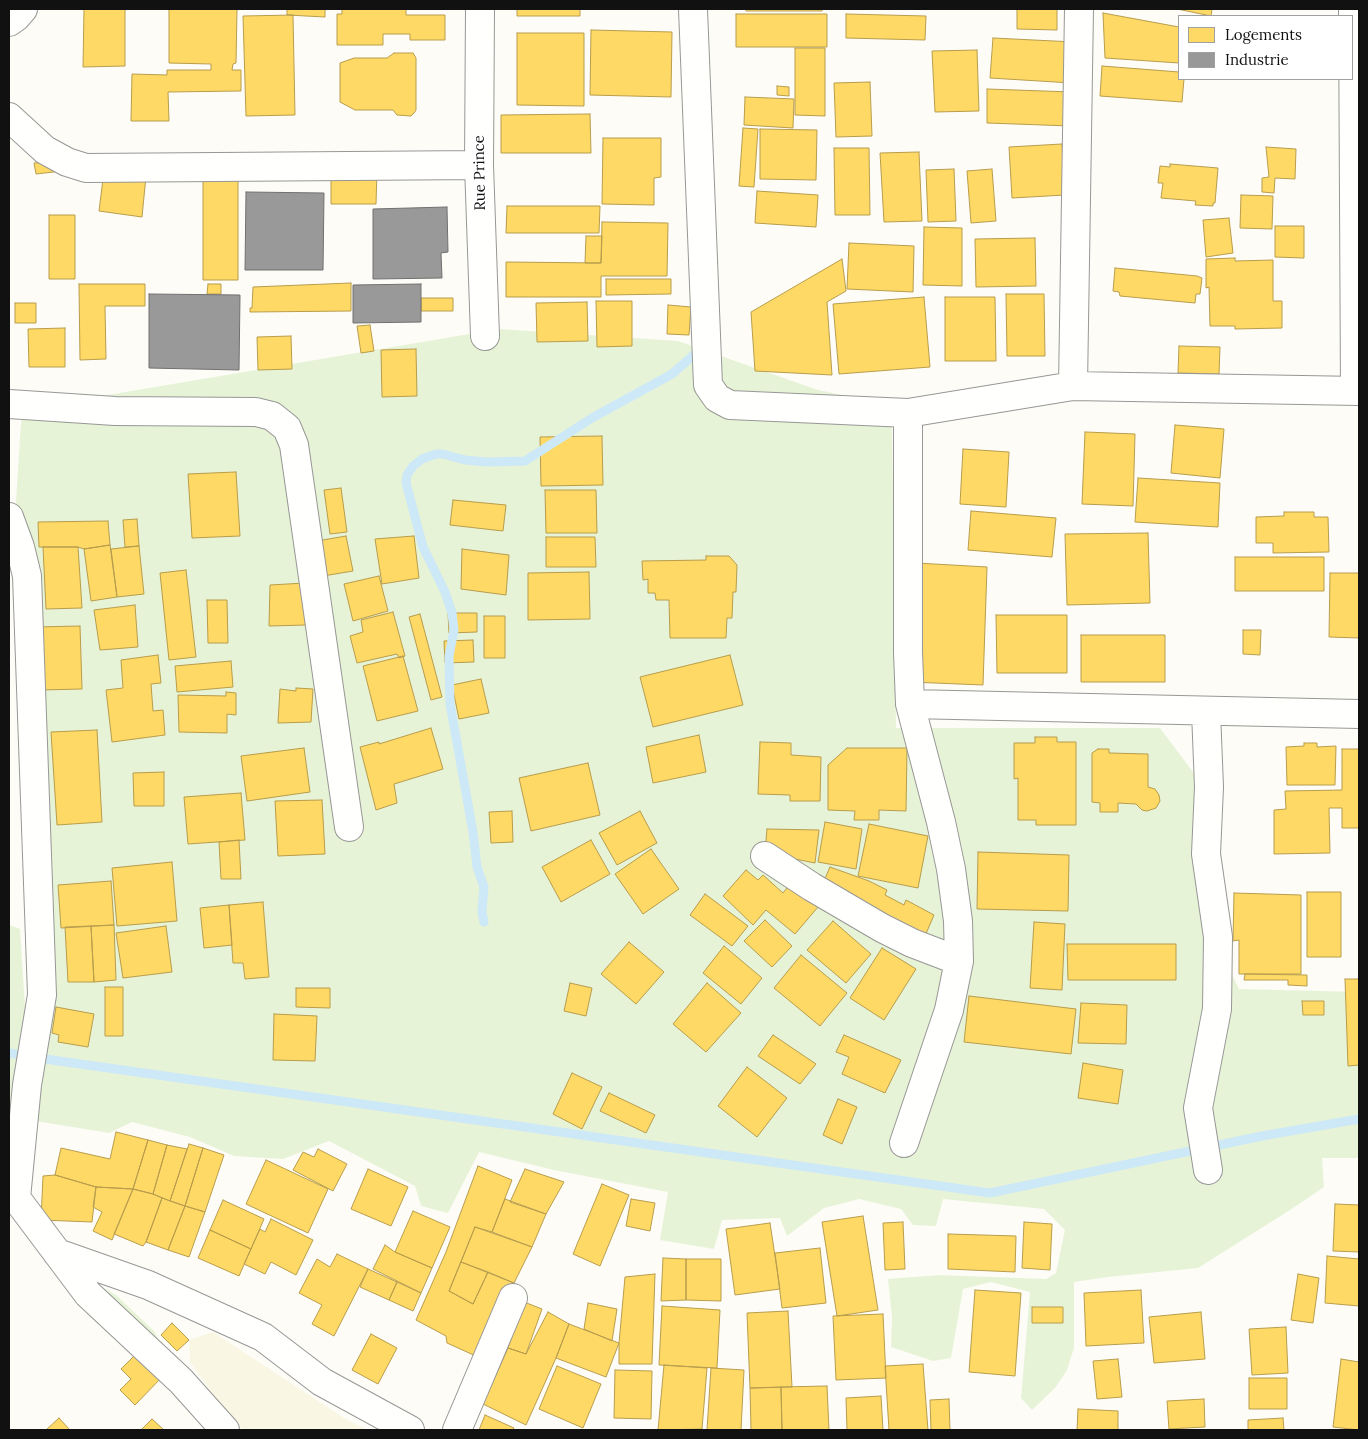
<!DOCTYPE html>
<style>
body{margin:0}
#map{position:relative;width:1368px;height:1439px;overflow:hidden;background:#fdfcf7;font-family:Lora,serif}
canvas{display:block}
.frame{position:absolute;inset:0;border:10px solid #111;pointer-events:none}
.legend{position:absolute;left:1178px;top:15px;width:175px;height:65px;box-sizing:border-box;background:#fff;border:1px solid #a0a0a0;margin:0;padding:6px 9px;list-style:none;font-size:15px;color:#111}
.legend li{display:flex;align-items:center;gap:10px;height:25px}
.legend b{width:25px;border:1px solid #a0a0a0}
</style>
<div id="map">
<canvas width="1368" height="1439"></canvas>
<div class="frame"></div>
<ul class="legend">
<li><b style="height:14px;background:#ffd966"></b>Logements</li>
<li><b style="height:14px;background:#999"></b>Industrie</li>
</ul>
</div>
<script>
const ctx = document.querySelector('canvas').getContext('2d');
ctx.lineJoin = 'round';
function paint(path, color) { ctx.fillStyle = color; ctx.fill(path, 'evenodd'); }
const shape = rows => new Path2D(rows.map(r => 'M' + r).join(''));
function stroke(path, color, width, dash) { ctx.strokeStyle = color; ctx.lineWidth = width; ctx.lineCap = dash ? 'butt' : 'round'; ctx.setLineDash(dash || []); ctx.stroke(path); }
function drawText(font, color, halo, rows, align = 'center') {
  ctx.font = font + ' Lora,serif'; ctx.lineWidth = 5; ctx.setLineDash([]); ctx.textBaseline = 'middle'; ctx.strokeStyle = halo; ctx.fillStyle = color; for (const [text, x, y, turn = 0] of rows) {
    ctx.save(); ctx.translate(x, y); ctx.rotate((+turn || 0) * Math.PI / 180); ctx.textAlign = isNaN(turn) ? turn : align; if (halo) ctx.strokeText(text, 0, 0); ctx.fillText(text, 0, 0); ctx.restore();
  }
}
paint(shape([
 [213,1332,344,1418,368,1430,243,1430,218,1401,190,1362,189,1340]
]), '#f9f7e4');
paint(shape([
 [499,329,678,341,818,390,885,404,892,429,896,728,1160,728,1199,780,1198,904,1239,989,1359,992,1359,1155,1357,1158,1322,1158,1324,1187,1290,1210,1198,1268,1108,1277,1074,1282,1074,1348,1067,1370,1055,1388,1032,1410,1021,1398,1030,1292,991,1282,963,1289,951,1358,933,1361,891,1347,892,1317,888,1279,940,1275,1046,1279,1056,1273,1065,1230,1044,1209,943,1199,936,1226,913,1225,901,1209,859,1199,824,1208,787,1236,780,1218,722,1220,714,1249,660,1240,668,1192,554,1170,479,1152,448,1213,421,1206,415,1186,329,1141,283,1159,234,1156,190,1137,132,1122,109,1133,30,1120,42,995,15,518,23,392,96,397],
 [9,925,20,929,26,1022,9,1117],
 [85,1284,100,1286,116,1295,154,1331,164,1351]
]), '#e7f3d7');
const homes = shape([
 [84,9,125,9,125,66,83,67,84,9],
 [169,9,237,9,236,63,233,64,232,70,241,70,241,91,168,92,169,121,131,121,132,74,167,75,167,70,211,70,211,64,169,63,169,9],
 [287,9,325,9,325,17,287,15,287,9],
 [342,9,406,9,406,15,445,15,445,40,410,40,410,34,383,34,383,45,337,45,337,14,342,14,342,9],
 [517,9,580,9,580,16,517,16,517,9],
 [746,9,822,9,822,11,746,11,746,9],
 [1017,9,1057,9,1057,30,1017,29,1017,9],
 [1177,9,1212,9,1211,16,1177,9],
 [1103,13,1179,27,1179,63,1105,58,1103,13],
 [736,14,827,14,827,47,736,47,736,14],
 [846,14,926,16,925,40,846,38,846,14],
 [293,15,295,115,246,116,243,16,293,15],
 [591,30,672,32,671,97,590,95,591,30],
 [517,33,584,33,584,106,517,105,517,33],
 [993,38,1074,42,1072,83,990,78,993,38],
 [795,48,825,48,825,116,795,115,795,48],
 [977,50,979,111,935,112,932,51,977,50],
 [394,53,413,53,416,58,416,110,414,113,411,116,397,115,393,110,355,110,340,102,340,63,354,58,387,58,394,53],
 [1102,66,1179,72,1179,79,1184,79,1182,102,1100,96,1102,66],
 [870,82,872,136,836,137,834,83,870,82],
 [777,86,789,87,789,96,777,95,777,86],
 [987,89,1072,92,1071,126,987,123,987,89],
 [745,97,794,99,793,128,744,125,745,97],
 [590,114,591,153,501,153,501,115,590,114],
 [743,128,758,129,754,187,739,186,743,128],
 [760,129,817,130,816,180,760,179,760,129],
 [603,138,661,138,661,177,654,178,654,205,602,204,603,138],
 [1062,144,1065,195,1012,198,1009,147,1062,144],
 [1266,147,1296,149,1295,179,1275,178,1274,193,1262,192,1262,178,1269,177,1266,147],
 [834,148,869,148,870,215,835,215,834,148],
 [919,152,922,221,884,222,880,153,919,152],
 [61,161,62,171,36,174,34,163,61,161],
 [1170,164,1218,168,1215,203,1213,203,1213,206,1195,205,1196,201,1161,198,1163,183,1158,183,1160,166,1170,167,1170,164],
 [954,169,956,221,928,222,926,170,954,169],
 [992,169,996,221,971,223,967,171,992,169],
 [104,171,146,176,142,217,99,211,104,171],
 [331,171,377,171,376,204,331,204,331,171],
 [203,180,238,181,238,280,203,280,203,180],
 [757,191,818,195,816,227,755,223,757,191],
 [1241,195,1273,196,1272,229,1240,228,1241,195],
 [507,206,600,206,599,233,506,233,507,206],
 [49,215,75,215,75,279,49,279,49,215],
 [1229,218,1233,253,1206,257,1203,220,1229,218],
 [602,222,668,223,667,276,601,276,601,297,506,297,506,262,601,263,602,222],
 [1275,226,1304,226,1304,258,1275,257,1275,226],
 [924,227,962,228,962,286,923,285,924,227],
 [586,236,602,236,601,263,585,263,586,236],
 [1035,238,1036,286,976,287,975,239,1035,238],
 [849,243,914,246,913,292,847,289,849,243],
 [1235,258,1235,261,1273,260,1273,301,1282,301,1282,328,1235,329,1235,326,1210,326,1209,287,1206,288,1206,259,1235,258],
 [842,259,846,291,827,302,832,375,755,371,751,312,842,259],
 [1115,268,1197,276,1202,278,1200,294,1196,294,1195,303,1120,296,1119,292,1113,291,1115,268],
 [606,279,671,279,671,294,606,295,606,279],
 [351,283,351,311,250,312,250,308,252,308,253,287,351,283],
 [79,284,145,284,145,306,105,306,106,359,80,360,79,284],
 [208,284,221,284,221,294,207,294,208,284],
 [1006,294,1044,294,1045,356,1007,356,1006,294],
 [924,297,930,367,839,374,833,304,924,297],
 [945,297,995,297,996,361,945,361,945,297],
 [421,298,453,298,453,311,421,311,421,298],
 [596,301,632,301,632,346,597,347,596,301],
 [587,302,588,341,537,342,536,303,587,302],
 [15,303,36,303,36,323,15,323,15,303],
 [668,305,691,307,689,335,667,334,668,305],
 [370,325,374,351,361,353,357,326,370,325],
 [65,328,65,367,29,367,28,329,65,328],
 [291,336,292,369,258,370,257,337,291,336],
 [1179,346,1220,347,1219,374,1178,373,1179,346],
 [416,349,417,396,382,397,381,350,416,349],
 [1175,425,1224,429,1220,478,1171,473,1175,425],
 [1085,432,1135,434,1133,506,1082,504,1085,432],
 [602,436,603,485,541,486,540,437,602,436],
 [963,449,1009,452,1006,507,960,504,963,449],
 [236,472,240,536,192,538,188,474,236,472],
 [1138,478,1220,483,1218,527,1135,522,1138,478],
 [341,488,347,532,330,534,324,490,341,488],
 [545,490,596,490,597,533,546,533,545,490],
 [453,500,506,505,503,531,450,525,453,500],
 [971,511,1056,518,1052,557,968,550,971,511],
 [1284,512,1314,512,1314,517,1328,517,1329,552,1273,553,1273,543,1256,543,1256,517,1284,516,1284,512],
 [137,519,139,546,125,547,123,520,137,519],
 [108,521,110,545,84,549,78,547,39,547,38,522,108,521],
 [1148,533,1150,603,1067,605,1065,534,1148,533],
 [346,536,353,571,323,576,317,541,346,536],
 [414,536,419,578,382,584,375,539,414,536],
 [546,537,595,537,596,567,546,567,546,537],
 [110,545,117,597,91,601,84,549,110,545],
 [139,546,144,594,117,597,111,549,139,546],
 [43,547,78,547,82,608,46,609,43,547],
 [462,549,509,555,506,595,461,589,462,549],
 [706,556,729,556,737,565,736,592,733,592,732,618,727,618,726,638,670,638,669,600,656,600,655,593,648,593,648,579,643,580,642,561,706,560,706,556],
 [1235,557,1324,557,1324,591,1235,591,1235,557],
 [916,563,987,567,983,685,910,682,916,563],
 [186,570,196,657,169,660,160,573,186,570],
 [589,572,590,619,528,620,528,573,589,572],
 [1330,573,1359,573,1359,638,1329,637,1330,573],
 [379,576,388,611,353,621,344,584,379,576],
 [305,583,306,625,269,626,270,585,305,583],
 [207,600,227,600,228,643,208,643,207,600],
 [135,605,138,647,100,650,94,610,135,605],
 [393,612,405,656,399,658,397,654,357,663,350,636,363,632,361,620,393,612],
 [448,613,477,613,477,632,449,633,448,613],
 [420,614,442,697,431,700,409,617,420,614],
 [996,615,1067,615,1067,673,997,673,996,615],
 [484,616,505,616,505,658,484,658,484,616],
 [80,626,82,689,40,690,37,627,80,626],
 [1243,630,1261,630,1260,655,1243,654,1243,630],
 [1081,635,1165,635,1165,682,1081,682,1081,635],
 [473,640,474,662,445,663,444,641,473,640],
 [158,655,161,683,151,684,153,711,163,710,165,735,112,742,106,690,123,688,121,660,158,655],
 [730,655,743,705,653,727,640,677,730,655],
 [403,656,418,711,377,721,363,666,403,656],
 [231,661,233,687,177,692,175,666,231,661],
 [481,679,489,713,459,719,452,685,481,679],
 [296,688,313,689,311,722,278,723,280,689,296,691,296,688],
 [226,692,236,693,236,715,227,714,227,733,179,732,178,695,226,696,226,692],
 [431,728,443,769,394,784,397,803,376,810,360,747,379,742,379,744,431,728],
 [97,730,102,822,57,825,51,732,97,730],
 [699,735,706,772,653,783,646,747,699,735],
 [1035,737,1057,737,1057,742,1076,742,1076,825,1036,825,1036,820,1018,820,1018,778,1014,779,1014,743,1035,743,1035,737],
 [760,742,791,743,791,755,821,757,820,801,790,801,790,795,758,794,760,742],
 [1304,743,1317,743,1317,747,1336,746,1335,785,1287,785,1286,747,1304,746,1304,743],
 [304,748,310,792,247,801,241,756,304,748],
 [847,748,907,748,906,811,879,810,879,820,854,820,855,811,828,810,828,765,847,748],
 [1098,749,1109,749,1109,753,1148,754,1148,787,1155,789,1159,795,1160,801,1156,808,1147,811,1142,810,1136,804,1118,803,1118,812,1100,812,1100,803,1092,802,1092,753,1098,749],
 [1342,749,1359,749,1359,828,1342,828,1342,808,1329,808,1330,853,1274,854,1274,810,1286,809,1285,791,1342,790,1342,749],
 [588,763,600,815,531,831,519,778,588,763],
 [164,772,164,806,134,806,133,773,164,772],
 [241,793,245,840,188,844,184,797,241,793],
 [322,800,325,854,278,856,275,801,322,800],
 [512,811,513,842,491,843,489,812,512,811],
 [640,811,657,843,617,865,599,833,640,811],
 [825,822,862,829,856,869,818,862,825,822],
 [869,824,928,836,918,888,858,876,869,824],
 [767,829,819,830,815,863,765,853,767,829],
 [239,840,241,879,221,879,219,842,239,840],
 [591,840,610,874,561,902,542,867,591,840],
 [651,849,679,889,643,914,615,874,651,849],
 [978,852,1069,855,1068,911,977,909,978,852],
 [172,862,177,921,117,926,112,868,172,862],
 [830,867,869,881,887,890,885,895,904,905,906,900,934,915,922,943,821,888,830,867],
 [746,870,758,880,763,875,783,893,790,884,818,907,795,934,766,910,753,925,723,896,746,870],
 [111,881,114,925,61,928,58,885,111,881],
 [1307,892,1341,892,1341,957,1307,957,1307,892],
 [1234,893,1301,895,1301,974,1239,974,1239,940,1233,941,1234,893],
 [705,894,748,926,732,946,690,915,705,894],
 [263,902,269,977,245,979,243,963,233,963,229,905,263,902],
 [229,905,232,945,204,948,200,908,229,905],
 [765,920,792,946,772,967,744,941,765,920],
 [833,921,871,954,846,983,807,950,833,921],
 [1034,922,1065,924,1062,990,1030,988,1034,922],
 [114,925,116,980,94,982,91,926,114,925],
 [91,926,94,982,68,982,65,927,91,926],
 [166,926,172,972,123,978,116,933,166,926],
 [629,942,664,972,636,1004,601,974,629,942],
 [1067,944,1176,944,1176,980,1068,980,1067,944],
 [724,946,762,978,741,1004,703,973,724,946],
 [882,948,916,969,884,1020,850,998,882,948],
 [801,955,847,993,820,1026,774,988,801,955],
 [1245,974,1307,975,1307,986,1288,985,1288,980,1244,980,1245,974],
 [1345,979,1359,979,1359,1065,1348,1066,1345,979],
 [570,983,592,988,586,1016,564,1011,570,983],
 [707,983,741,1013,706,1052,673,1024,707,983],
 [105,987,123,987,123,1036,105,1036,105,987],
 [296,988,330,988,330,1008,296,1007,296,988],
 [969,996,1076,1009,1071,1054,964,1042,969,996],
 [1302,1001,1324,1001,1324,1015,1303,1015,1302,1001],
 [1081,1003,1127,1005,1126,1044,1078,1043,1081,1003],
 [56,1007,94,1014,88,1047,58,1042,59,1035,52,1033,56,1007],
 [274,1014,317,1016,315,1061,273,1060,274,1014],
 [773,1035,816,1064,800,1084,758,1056,773,1035],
 [844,1035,901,1060,885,1093,842,1074,849,1057,836,1052,844,1035],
 [1083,1063,1123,1070,1118,1104,1078,1098,1083,1063],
 [747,1067,787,1098,757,1137,718,1106,747,1067],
 [572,1073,602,1087,582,1129,553,1114,572,1073],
 [609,1093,655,1115,646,1133,600,1111,609,1093],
 [838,1099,857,1107,842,1144,823,1135,838,1099],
 [116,1132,148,1140,133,1189,96,1187,55,1175,61,1148,110,1159,116,1132],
 [148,1140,167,1145,153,1194,133,1189,148,1140],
 [189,1144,203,1148,185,1206,170,1201,189,1144],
 [167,1145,187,1149,170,1201,153,1194,167,1145],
 [203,1148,224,1155,205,1212,185,1206,203,1148],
 [318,1149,347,1164,333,1191,293,1170,303,1152,314,1157,318,1149],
 [266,1160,328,1189,308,1233,246,1204,266,1160],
 [478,1166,512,1180,492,1232,475,1227,449,1291,473,1304,488,1272,514,1283,478,1357,447,1343,446,1336,416,1320,446,1252,478,1166],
 [368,1169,408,1187,391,1226,351,1209,368,1169],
 [525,1169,564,1182,546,1214,510,1202,525,1169],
 [55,1175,96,1187,92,1222,41,1220,43,1176,55,1175],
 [602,1184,629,1195,600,1266,573,1254,602,1184],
 [96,1187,133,1189,112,1240,93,1231,102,1212,93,1207,96,1187],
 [133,1189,153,1194,162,1198,146,1242,143,1246,114,1234,133,1189],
 [162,1198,185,1206,168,1250,146,1242,162,1198],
 [505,1199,546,1214,532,1247,492,1232,505,1199],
 [631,1199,655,1203,650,1231,626,1226,631,1199],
 [223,1200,264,1219,251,1249,210,1230,223,1200],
 [1335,1204,1359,1205,1359,1252,1333,1251,1335,1204],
 [185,1206,205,1212,189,1257,168,1250,185,1206],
 [413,1211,450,1227,432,1268,395,1252,413,1211],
 [863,1216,878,1310,837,1316,822,1222,863,1216],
 [271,1219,313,1240,296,1275,271,1262,265,1274,244,1264,260,1229,265,1232,271,1219],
 [903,1222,905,1269,885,1270,883,1223,903,1222],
 [1024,1222,1052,1224,1050,1270,1022,1268,1024,1222],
 [770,1223,780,1289,735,1295,726,1229,770,1223],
 [475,1227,532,1247,514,1283,461,1262,475,1227],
 [210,1230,251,1249,239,1276,198,1258,210,1230],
 [948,1234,1016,1236,1015,1272,948,1269,948,1234],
 [385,1245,395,1252,432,1268,421,1293,373,1269,385,1245],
 [820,1248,826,1303,782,1308,775,1253,820,1248],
 [337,1254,368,1269,334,1336,312,1324,322,1305,299,1293,317,1259,330,1267,337,1254],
 [1327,1256,1359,1259,1359,1306,1325,1303,1327,1256],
 [663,1258,686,1259,686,1300,661,1301,663,1258],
 [686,1259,721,1259,721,1301,686,1300,686,1259],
 [461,1262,488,1272,473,1304,449,1291,461,1262],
 [368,1269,397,1282,389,1300,360,1287,368,1269],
 [655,1274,652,1364,619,1364,619,1343,625,1277,655,1274],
 [1298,1274,1319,1278,1313,1323,1291,1320,1298,1274],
 [397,1282,421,1293,413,1311,389,1300,397,1282],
 [975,1290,1021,1293,1015,1376,969,1372,975,1290],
 [1141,1290,1144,1343,1086,1346,1084,1293,1141,1290],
 [524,1302,542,1309,526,1354,508,1348,524,1302],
 [588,1303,617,1309,612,1341,584,1329,588,1303],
 [662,1306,720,1310,717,1368,659,1365,662,1306],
 [1032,1307,1063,1307,1063,1323,1032,1323,1032,1307],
 [788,1311,792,1387,750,1388,747,1313,788,1311],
 [548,1312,569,1324,556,1358,526,1425,483,1404,508,1348,526,1354,548,1312],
 [1201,1312,1205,1359,1154,1363,1149,1317,1201,1312],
 [883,1314,886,1378,836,1380,833,1316,883,1314],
 [172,1323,189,1340,177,1351,161,1335,172,1323],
 [569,1324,619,1343,606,1377,556,1358,569,1324],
 [1286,1327,1288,1373,1252,1375,1249,1329,1286,1327],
 [371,1334,397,1348,378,1384,352,1370,371,1334],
 [137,1353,162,1377,135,1405,120,1390,131,1379,121,1369,137,1353],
 [1118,1359,1122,1397,1097,1399,1093,1361,1118,1359],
 [1341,1359,1359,1362,1359,1430,1333,1427,1341,1359],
 [923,1364,928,1430,889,1430,885,1366,923,1364],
 [664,1365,707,1368,702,1429,658,1430,664,1365],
 [557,1366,601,1384,583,1428,539,1409,557,1366],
 [711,1368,744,1370,741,1430,707,1430,711,1368],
 [615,1370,652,1371,651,1419,614,1418,615,1370],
 [1249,1378,1287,1378,1287,1409,1249,1409,1249,1378],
 [827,1386,829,1430,782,1430,781,1387,827,1386],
 [781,1387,782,1430,751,1430,750,1388,781,1387],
 [881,1396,883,1430,847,1430,846,1398,881,1396],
 [949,1399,950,1430,931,1430,930,1400,949,1399],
 [1204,1399,1205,1427,1169,1429,1167,1401,1204,1399],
 [1078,1409,1118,1411,1118,1430,1077,1430,1078,1409],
 [485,1415,514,1428,513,1430,479,1430,485,1415],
 [59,1418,70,1430,46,1430,59,1418],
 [1283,1418,1284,1430,1248,1430,1248,1420,1283,1418],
 [152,1419,164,1430,141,1430,152,1419]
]);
paint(homes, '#ffd966');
stroke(homes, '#b89d4c', 1);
const industry = shape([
 [246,192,324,193,323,270,245,270,246,192],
 [447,207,448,252,441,253,442,278,373,279,373,209,447,207],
 [421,284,421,322,353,323,353,285,421,284],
 [149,294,240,295,239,370,149,368,149,294]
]);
paint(industry, '#999');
stroke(industry, '#707070', 1);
stroke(shape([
 [484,922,482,912,484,887,477,867,473,832,450,704,449,656,454,630,452,613,445,592,423,547,406,483,407,475,413,466,422,459,436,454,443,454,465,460,487,462,525,461,592,418,672,374,695,354,700,347],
 [9,1053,52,1060,990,1193,1262,1136,1359,1119]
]), '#cde8f7', 9);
const minor = shape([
 [480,9,479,165,485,336],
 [693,9,708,385,717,398,730,405,908,413,908,652,910,704,1359,714],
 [1353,9,1355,391],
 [9,22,16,17,23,9],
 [9,117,45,150,67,162,86,168,479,165],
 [1073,386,1079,9],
 [9,404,115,411,256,412,272,416,287,428,294,445,349,827],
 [908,413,1073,386,1359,391],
 [9,517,20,547,27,576,42,995,27,1085,16,1198,88,1294,181,1381,225,1430],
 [1206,712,1209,787,1206,854,1218,937,1217,1009,1198,1108,1208,1170],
 [765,856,812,887,882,928,912,943,959,961],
 [904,1143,949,1010,959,961,958,921,951,869,941,822,910,704],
 [57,1253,148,1285,263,1337,322,1382,410,1430],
 [457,1430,513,1298]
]);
stroke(minor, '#979795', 30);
stroke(minor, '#fffffe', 28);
drawText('15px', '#111', '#fff', [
 ["Rue Prince",480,173,-91]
]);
</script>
